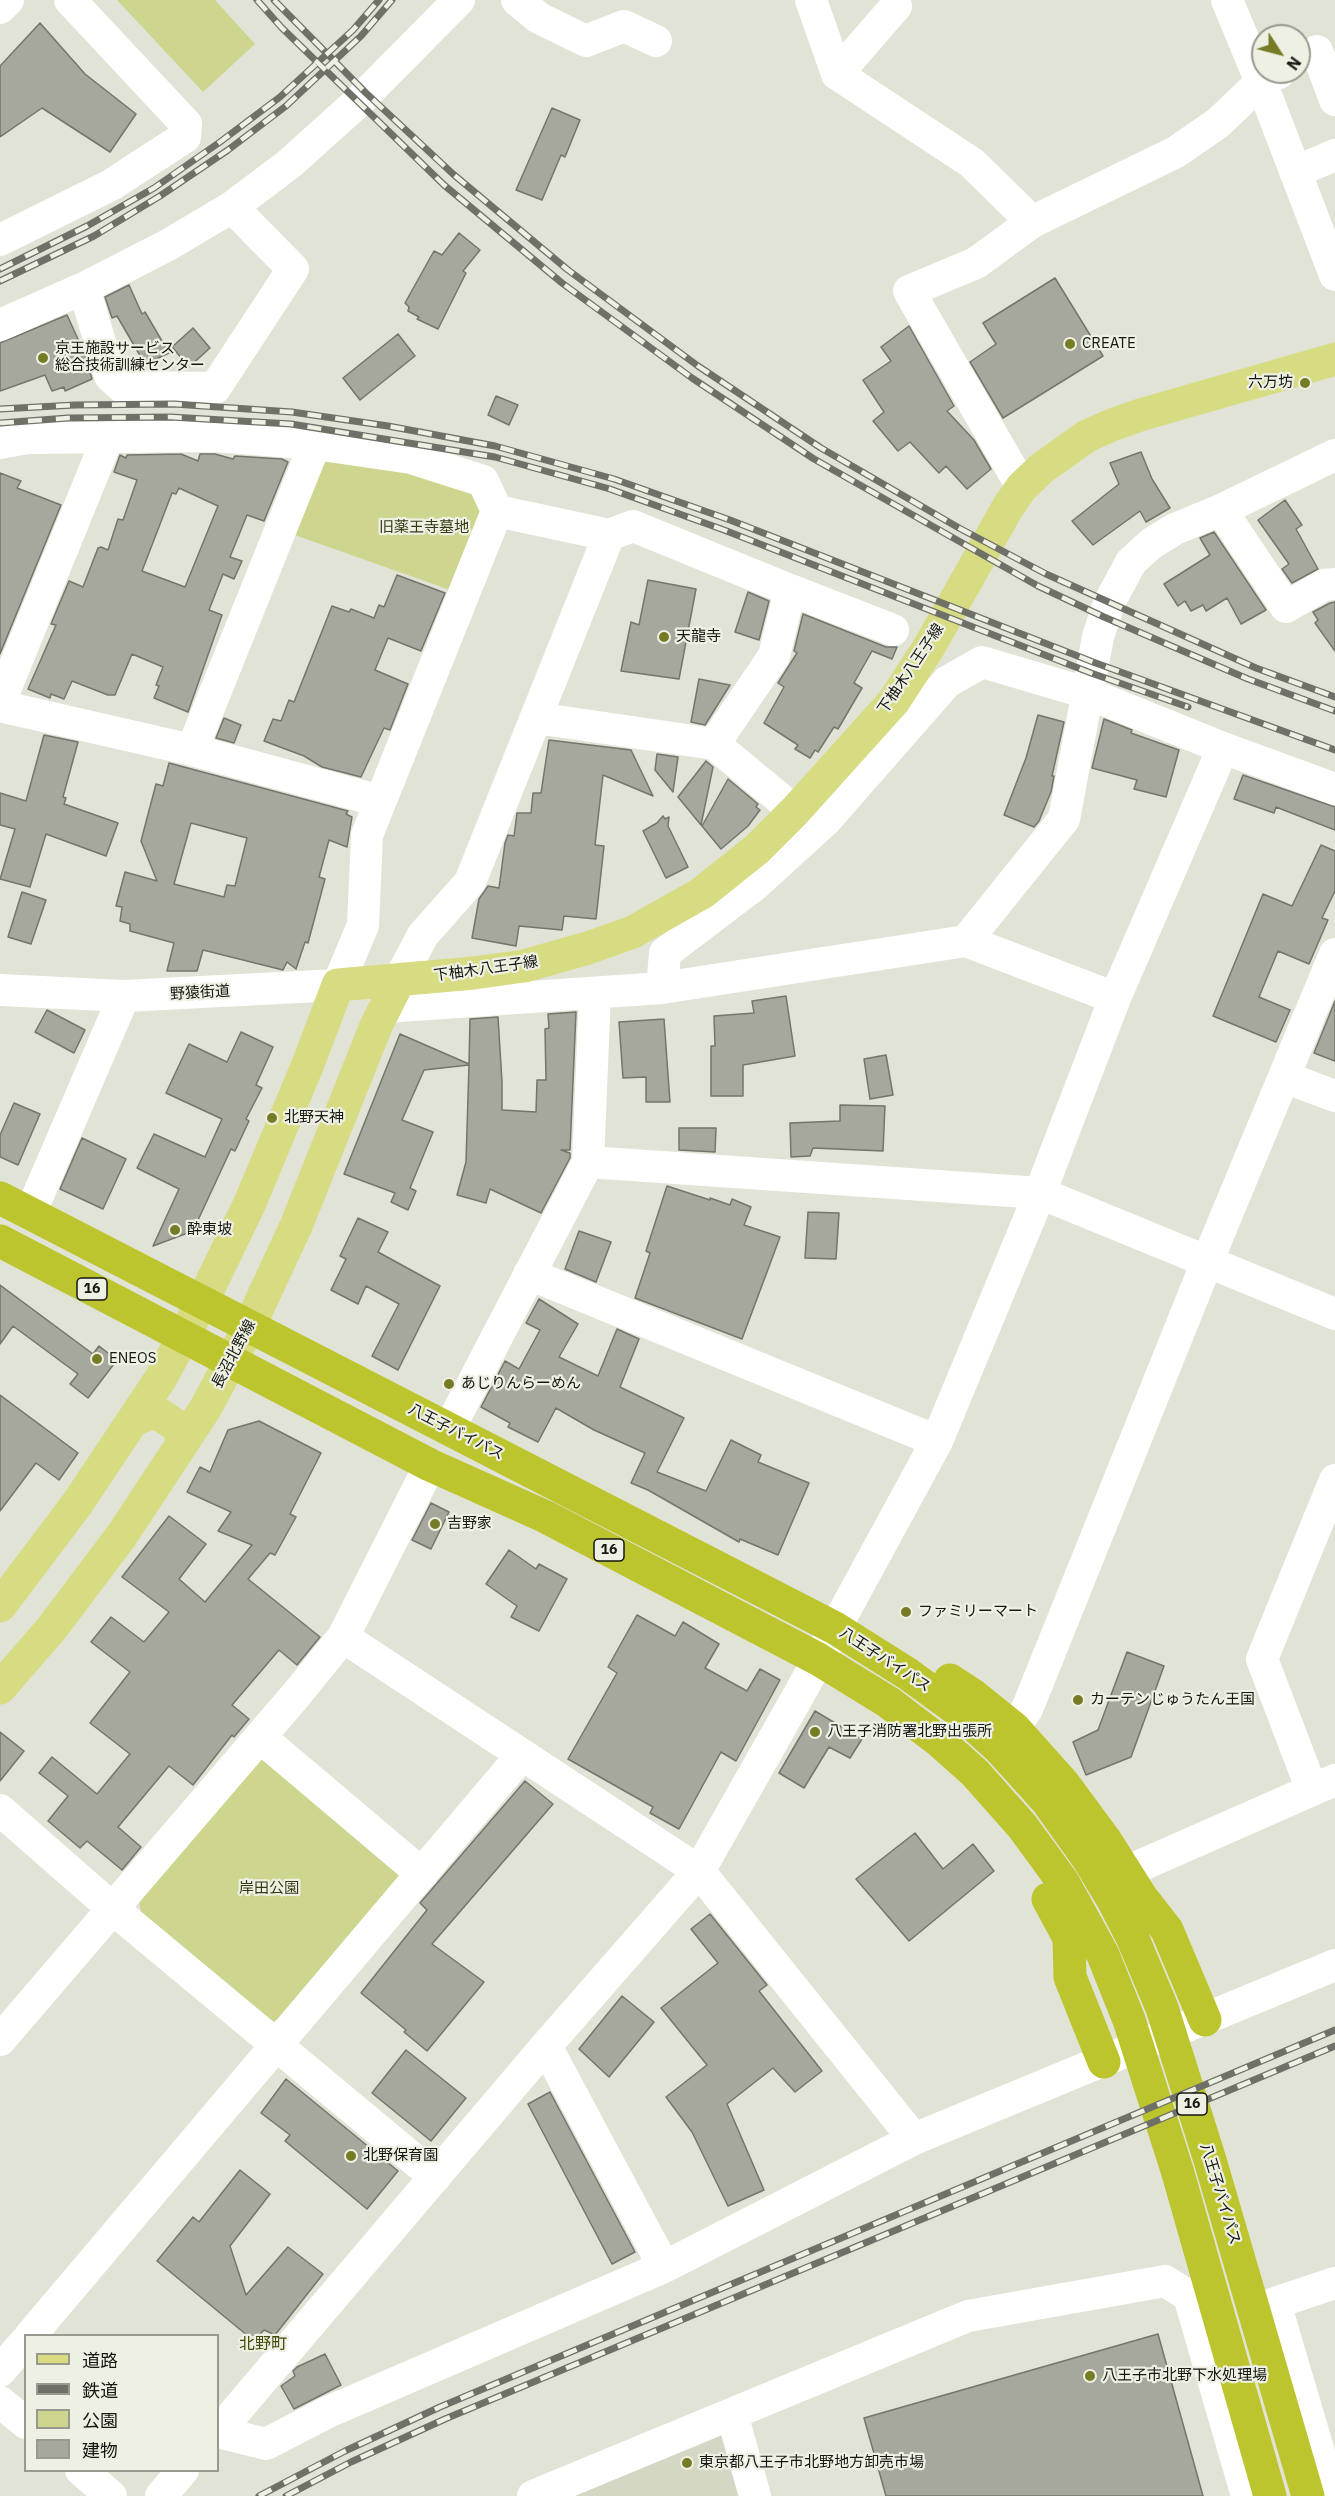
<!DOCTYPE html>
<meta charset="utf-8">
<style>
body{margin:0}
#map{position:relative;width:1335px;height:2496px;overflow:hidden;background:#e1e3d6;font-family:"IBM Plex Sans","Noto Sans JP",sans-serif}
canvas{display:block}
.legend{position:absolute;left:24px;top:2334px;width:195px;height:138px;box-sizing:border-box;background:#eef0e3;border:2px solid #98998f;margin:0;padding:8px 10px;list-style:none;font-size:18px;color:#161612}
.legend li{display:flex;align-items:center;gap:12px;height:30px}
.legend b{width:30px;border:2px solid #98998f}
.north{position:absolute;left:1251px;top:24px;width:60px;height:60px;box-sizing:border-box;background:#eef0e3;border:2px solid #98998f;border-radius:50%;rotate:126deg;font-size:16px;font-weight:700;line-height:24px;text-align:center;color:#161612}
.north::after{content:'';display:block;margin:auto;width:21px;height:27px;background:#767b25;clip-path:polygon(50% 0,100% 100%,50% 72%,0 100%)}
</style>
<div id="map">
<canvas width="1335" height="2496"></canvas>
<ul class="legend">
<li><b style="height:8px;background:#d7dc82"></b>道路</li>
<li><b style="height:8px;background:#6f7068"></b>鉄道</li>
<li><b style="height:16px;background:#ced58e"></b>公園</li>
<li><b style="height:16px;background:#a7a89d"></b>建物</li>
</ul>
<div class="north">N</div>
</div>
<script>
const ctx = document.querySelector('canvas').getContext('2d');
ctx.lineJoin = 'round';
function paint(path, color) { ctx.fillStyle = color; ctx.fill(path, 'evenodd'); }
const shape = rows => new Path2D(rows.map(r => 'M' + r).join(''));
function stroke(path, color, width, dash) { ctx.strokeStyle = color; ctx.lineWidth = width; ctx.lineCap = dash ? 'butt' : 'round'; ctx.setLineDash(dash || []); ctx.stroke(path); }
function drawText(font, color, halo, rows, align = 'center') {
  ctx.font = font + ' "IBM Plex Sans","Noto Sans JP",sans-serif'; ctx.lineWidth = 4.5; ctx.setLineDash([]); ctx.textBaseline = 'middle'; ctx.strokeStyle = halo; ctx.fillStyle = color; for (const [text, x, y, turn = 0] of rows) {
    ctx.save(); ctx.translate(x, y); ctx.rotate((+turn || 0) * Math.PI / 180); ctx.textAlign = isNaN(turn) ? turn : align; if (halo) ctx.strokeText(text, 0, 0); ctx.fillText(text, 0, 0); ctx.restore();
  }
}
paint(shape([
 [723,2430,741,2496,562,2496]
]), '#d4d7c3');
paint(shape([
 [117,0,215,0,255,44,203,92],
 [331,457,414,473,479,493,486,510,453,591,289,533,314,467],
 [261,1751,406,1876,283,2019,273,2021,266,2018,141,1912,139,1900]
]), '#ced58e');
const building = shape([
 [40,23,85,74,136,114,110,152,42,108,0,137,0,66,40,23],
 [552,108,580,120,565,157,561,155,542,200,516,190,552,108],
 [459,233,480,250,463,271,466,273,438,329,417,319,419,317,408,311,409,307,405,303,434,251,442,255,459,233],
 [1055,278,1103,356,1003,418,970,362,996,344,983,323,1055,278],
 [129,285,142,314,145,312,169,353,145,364,117,316,112,318,105,297,129,285],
 [67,315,84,352,92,379,65,391,64,387,52,391,45,375,0,391,0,343,67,315],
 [909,326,954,406,947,411,974,440,991,469,967,489,946,466,939,473,910,442,898,451,873,421,884,412,863,380,891,361,881,347,909,326],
 [193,328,210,348,189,367,172,347,193,328],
 [398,334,415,356,360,400,343,378,398,334],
 [496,396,518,405,509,425,488,415,496,396],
 [1141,452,1152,479,1170,508,1146,522,1140,511,1093,545,1072,521,1119,484,1110,463,1141,452],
 [181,454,198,461,200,454,215,454,233,459,235,456,282,459,288,462,264,521,247,515,230,557,242,561,234,579,223,574,209,610,222,615,188,712,154,698,159,686,156,685,163,667,132,654,115,695,108,695,72,681,64,699,51,694,50,698,28,689,56,625,51,624,69,581,83,587,98,548,101,547,108,550,118,519,123,520,137,480,114,472,120,455,126,458,127,455,181,454],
 [179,488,218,506,185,587,142,571,172,493,176,494,179,488],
 [0,473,21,481,17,488,61,505,0,654,0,473],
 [1285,500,1302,525,1296,529,1318,569,1292,583,1282,569,1289,564,1258,520,1285,500],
 [1214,532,1266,610,1241,624,1227,598,1206,611,1203,605,1191,611,1185,601,1178,606,1164,584,1210,555,1200,538,1214,532],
 [397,575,445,593,421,651,388,638,375,670,408,684,390,730,384,728,361,777,322,767,304,756,264,741,273,719,281,721,289,700,294,702,332,606,349,612,351,609,374,618,379,605,384,607,397,575],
 [648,580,696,589,679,679,621,671,631,622,639,625,648,580],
 [748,592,769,601,759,640,735,632,748,592],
 [1335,602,1335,651,1315,623,1318,620,1313,612,1330,603,1335,602],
 [803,614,886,647,897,647,892,659,872,651,854,683,862,688,838,729,834,727,818,752,815,750,810,758,795,749,798,745,764,723,784,687,778,683,797,653,794,651,803,614],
 [699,679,730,685,705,725,691,722,699,679],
 [1038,715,1064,722,1052,776,1054,776,1051,792,1039,821,1034,827,1004,815,1026,758,1038,715],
 [224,718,241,725,234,743,216,738,224,718],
 [1104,719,1132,730,1131,733,1179,750,1166,797,1134,789,1137,780,1092,768,1104,719],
 [44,735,78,742,63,797,66,798,64,804,118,823,106,856,46,834,30,887,0,879,15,829,0,825,0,793,26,801,44,735],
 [549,740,631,750,653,796,603,775,595,845,604,846,596,919,564,916,562,930,519,926,516,946,472,938,479,899,488,886,499,888,505,843,508,835,514,836,517,813,531,813,533,793,541,793,549,740],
 [657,754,678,757,673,792,655,770,657,754],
 [706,761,713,767,701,825,678,797,706,761],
 [169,763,348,811,346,814,352,817,347,847,329,840,319,877,325,879,308,943,305,942,296,969,287,962,283,970,203,950,197,971,167,971,174,943,130,931,130,924,120,921,122,907,116,906,125,872,157,881,141,841,156,784,163,786,169,763],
 [191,823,247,838,235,886,227,885,224,897,174,884,191,823],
 [1243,775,1335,807,1335,830,1276,807,1274,813,1234,799,1243,775],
 [728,779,758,804,756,807,760,810,748,826,721,849,702,826,728,779],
 [663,816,665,819,669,817,668,826,688,867,666,878,643,831,657,823,663,816],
 [1321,845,1335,851,1335,891,1322,918,1328,920,1309,964,1278,951,1259,997,1290,1010,1276,1042,1213,1016,1263,894,1292,906,1321,845],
 [22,892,46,900,31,944,8,937,22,892],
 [786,996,795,1056,743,1065,743,1096,711,1096,711,1046,715,1046,714,1016,754,1013,752,1001,786,996],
 [1335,1001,1335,1061,1314,1053,1335,1001],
 [47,1010,85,1030,74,1053,35,1032,47,1010],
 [576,1012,570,1150,561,1150,570,1153,570,1158,541,1213,490,1189,486,1203,457,1195,466,1162,469,1065,424,1070,402,1120,433,1132,410,1188,416,1191,408,1210,391,1202,395,1193,344,1174,400,1034,469,1064,470,1019,498,1017,502,1082,502,1110,536,1112,537,1080,546,1080,545,1029,549,1028,548,1014,576,1012],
 [664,1019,670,1102,646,1102,646,1077,623,1078,619,1022,664,1019],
 [241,1032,273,1047,256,1085,262,1088,246,1119,249,1121,235,1151,231,1149,193,1231,153,1246,179,1189,137,1168,154,1134,205,1157,222,1119,166,1093,189,1044,227,1062,241,1032],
 [886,1055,893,1095,870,1099,864,1059,886,1055],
 [14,1103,40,1114,18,1165,0,1157,0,1135,14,1103],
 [840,1105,885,1106,883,1151,813,1148,810,1156,791,1157,790,1123,840,1121,840,1105],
 [679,1128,716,1128,715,1152,679,1150,679,1128],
 [82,1138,126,1159,103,1209,60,1189,82,1138],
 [667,1186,710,1200,710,1198,730,1205,732,1199,751,1207,744,1225,780,1237,742,1339,635,1298,650,1253,646,1251,667,1186],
 [808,1212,839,1213,836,1259,805,1258,808,1212],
 [358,1218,388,1232,378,1252,440,1286,398,1370,372,1356,399,1304,366,1286,358,1304,331,1290,346,1259,340,1256,358,1218],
 [579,1231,611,1242,596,1282,565,1269,579,1231],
 [0,1285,93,1354,99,1346,117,1360,88,1398,70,1384,78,1374,13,1326,0,1344,0,1285],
 [539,1299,578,1324,559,1357,598,1376,617,1329,639,1339,620,1387,684,1418,657,1472,706,1491,731,1440,761,1455,758,1462,809,1483,778,1555,740,1539,739,1542,648,1490,631,1483,645,1453,594,1430,556,1408,538,1442,508,1427,510,1423,481,1407,505,1361,519,1369,540,1330,526,1323,539,1299],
 [0,1395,78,1453,59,1480,36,1463,0,1511,0,1395],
 [259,1421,321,1453,290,1514,296,1517,275,1555,270,1553,248,1579,320,1637,297,1665,279,1650,232,1705,249,1719,234,1737,232,1735,193,1785,169,1766,118,1827,141,1847,122,1870,87,1841,80,1848,48,1821,68,1796,39,1773,52,1757,97,1794,130,1754,90,1723,130,1672,91,1642,111,1617,144,1642,169,1612,122,1577,169,1516,206,1544,179,1579,205,1602,252,1545,218,1531,231,1512,187,1492,200,1467,210,1472,228,1430,259,1421],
 [431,1503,449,1512,431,1549,412,1540,431,1503],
 [509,1550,536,1569,539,1564,567,1579,539,1631,511,1617,517,1606,486,1584,509,1550],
 [637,1615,675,1636,683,1622,719,1644,705,1668,747,1691,760,1669,780,1680,736,1761,721,1752,679,1829,650,1813,653,1807,568,1759,617,1673,608,1667,637,1615],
 [1127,1652,1164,1666,1131,1757,1086,1775,1073,1742,1098,1730,1127,1652],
 [815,1711,862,1739,850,1758,829,1747,804,1788,779,1773,815,1711],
 [0,1732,24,1751,0,1781,0,1732],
 [525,1781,553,1804,432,1944,484,1982,427,2051,404,2032,406,2030,361,1993,427,1910,420,1903,525,1781],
 [915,1833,943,1869,973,1844,994,1871,909,1941,856,1879,915,1833],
 [710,1914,767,1985,759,1991,822,2071,795,2092,773,2068,727,2104,764,2190,728,2206,692,2132,666,2097,707,2065,661,2008,718,1963,691,1929,710,1914],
 [622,1996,654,2022,609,2077,579,2049,622,1996],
 [406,2050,466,2098,431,2141,372,2093,406,2050],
 [286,2079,398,2171,367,2209,285,2141,290,2135,261,2113,286,2079],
 [550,2092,635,2252,612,2264,528,2104,550,2092],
 [240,2170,270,2194,230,2246,246,2295,288,2247,323,2274,275,2335,264,2330,254,2341,157,2261,193,2217,199,2222,240,2170],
 [1158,2334,1203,2496,886,2496,864,2418,1158,2334],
 [325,2354,341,2385,294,2409,281,2386,295,2376,293,2371,297,2367,325,2354]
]);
paint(building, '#a7a89d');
stroke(building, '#74756b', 1.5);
stroke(shape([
 [517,0,539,18,586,41,624,26,656,41],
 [811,0,837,74,972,163,1032,222],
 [1227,0,1261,82,1335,275],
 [0,8,8,0],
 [1317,51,1335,100],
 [837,74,896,6],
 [1295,172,1335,155],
 [0,240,111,185,185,137,186,124,70,0],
 [84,288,110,376,122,387,215,388,293,269,232,207],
 [0,325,84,288,168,245,232,207,289,164,358,102,459,0],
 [0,443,27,438,216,436,315,444,411,458,483,481,497,511,609,535,633,526,790,590,774,656,714,744],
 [1022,487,909,291,976,263,1032,222,1176,152,1218,123,1261,82,1280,72],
 [1221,510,1286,607,1324,585,1335,584],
 [790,590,893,630],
 [0,702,108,437],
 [0,706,192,750,380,801],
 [536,718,714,744,795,811],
 [192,750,315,444],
 [966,941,1064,819,1098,637,1109,603,1131,562,1152,543,1175,529,1221,510,1335,455],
 [399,980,423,935,470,882,609,535],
 [662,988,665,953,756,884,826,820,947,682,982,662,1087,693,1223,748,1335,789],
 [0,990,124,996,338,985,363,925,367,835,497,511],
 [385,1007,662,988,966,941,1115,998],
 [1284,1077,1335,1096],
 [588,1162,1040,1193,1335,1314],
 [30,1214,124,996],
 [529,1274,937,1441],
 [449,1429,588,1162,595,993],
 [343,1637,699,1871,914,2139],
 [1014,1728,1027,1709,1207,1262,1335,954],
 [260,1737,422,1874],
 [1312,1790,1262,1659,1335,1480],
 [0,1810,113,1909,435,2177],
 [1126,1872,1335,1780],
 [0,2040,296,1695,343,1637,430,1465],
 [546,2046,664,2267],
 [30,2336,521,1756],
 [0,2371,26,2341],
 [0,2402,26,2423],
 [732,2414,755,2496],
 [218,2432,546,2046,699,1871,801,1691,937,1441,1040,1193,1115,998,1223,748],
 [218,2432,266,2444,328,2412,664,2267,914,2139,1335,1965],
 [81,2470,111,2496],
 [161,2496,183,2470],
 [533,2496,968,2316,1165,2281,1189,2296,1247,2496],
 [1332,2496,1275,2303,1335,2283]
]), '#fff', 32);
stroke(shape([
 [134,1420,148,1414,159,1414,177,1426,181,1435,182,1444],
 [0,1606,77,1504,161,1378,202,1302,249,1205,308,1064,338,985,474,973,524,966,588,948,633,932,702,893,757,849,795,811,894,701,929,647,1008,507,1022,487,1042,468,1087,436,1112,425,1140,415,1335,359],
 [0,1688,52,1628,122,1535,205,1409,249,1327,296,1226,376,1026,399,980]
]), '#d7dc82', 33);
stroke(shape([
 [0,1198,835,1628,908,1674,956,1709,999,1748,1047,1801,1089,1860,1113,1900,1133,1939,1162,2008,1210,2160,1308,2496],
 [0,1241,430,1465,546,1517,818,1659,888,1702,938,1740,975,1773,1022,1826,1063,1882,1103,1955,1129,2020,1177,2170,1270,2496],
 [950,1680,973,1695,1014,1728,1064,1784,1106,1841,1142,1898,1167,1930,1205,2020],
 [1048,1899,1069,1938,1070,1977,1104,2062]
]), '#bcc52e', 33);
const rail = shape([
 [257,0,282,28,444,185,562,283,692,378,814,459,1038,586,1104,617,1248,679,1335,711],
 [274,0,366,93,453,174,568,270,698,366,821,448,959,528,1046,574,1256,668,1335,697],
 [0,269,87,226,154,188,220,142,280,97,353,30,379,0],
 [0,281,94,236,160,196,228,150,286,106,361,36,392,0],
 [0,409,75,405,174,404,292,412,388,426,495,446,614,479,730,520,1093,662,1335,750],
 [0,423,68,418,171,417,291,424,495,457,610,489,724,530,1091,673,1188,707],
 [259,2496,345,2451,440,2407,1335,2030],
 [286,2496,351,2462,445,2419,1335,2046]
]);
stroke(rail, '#6f7068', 7);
stroke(rail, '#eef0e3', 4.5, [14]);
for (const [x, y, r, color] of [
 [1070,344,6,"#767b25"],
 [43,358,6,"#767b25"],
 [1305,383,6,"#767b25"],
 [664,637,6,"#767b25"],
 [272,1118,6,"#767b25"],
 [175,1230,6,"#767b25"],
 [97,1359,6,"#767b25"],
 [449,1384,6,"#767b25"],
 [435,1524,6,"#767b25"],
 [906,1612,6,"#767b25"],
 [1078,1700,6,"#767b25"],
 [815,1732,6,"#767b25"],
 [351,2156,6,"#767b25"],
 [1090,2376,6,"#767b25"],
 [687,2463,6,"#767b25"]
]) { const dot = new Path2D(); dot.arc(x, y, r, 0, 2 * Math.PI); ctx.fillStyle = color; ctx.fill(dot); stroke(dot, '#eef0e3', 2); }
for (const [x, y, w] of [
 [92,1289,30],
 [609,1550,30],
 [1192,2104,30]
]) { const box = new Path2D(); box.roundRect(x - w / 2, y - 11, w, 22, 4.5); ctx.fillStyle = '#eef0e3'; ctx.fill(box); stroke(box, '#161612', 1.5); }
drawText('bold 14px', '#161612', null, [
 ["16",92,1289],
 ["16",609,1550],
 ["16",1192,2104]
]);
drawText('15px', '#161612', '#eef0e3', [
 ["CREATE",1082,344],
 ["京王施設サービス",55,349],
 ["総合技術訓練センター",55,366],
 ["六万坊",1293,383,"right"],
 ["天龍寺",676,637],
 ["北野天神",284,1118],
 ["酔東坡",187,1230],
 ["ENEOS",109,1359],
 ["あじりんらーめん",461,1384],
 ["吉野家",447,1524],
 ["ファミリーマート",918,1612],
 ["カーテンじゅうたん王国",1090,1700],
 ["八王子消防署北野出張所",827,1732],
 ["北野保育園",363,2156],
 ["八王子市北野下水処理場",1102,2376],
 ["東京都八王子市北野地方卸売市場",699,2463]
], 'left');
drawText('15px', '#363914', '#eef0e3', [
 ["旧薬王寺墓地",424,528],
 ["岸田公園",269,1889]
]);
drawText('15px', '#161612', '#eef0e3', [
 ["下柚木八王子線",911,669,-56],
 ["下柚木八王子線",486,969,-8],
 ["野猿街道",200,993,-3],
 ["長沼北野線",234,1354,-62],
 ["八王子バイパス",456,1432,27],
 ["八王子バイパス",885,1660,33],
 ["八王子バイパス",1220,2194,73]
]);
drawText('16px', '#44480a', '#eef0e3', [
 ["北野町",263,2344]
]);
</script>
